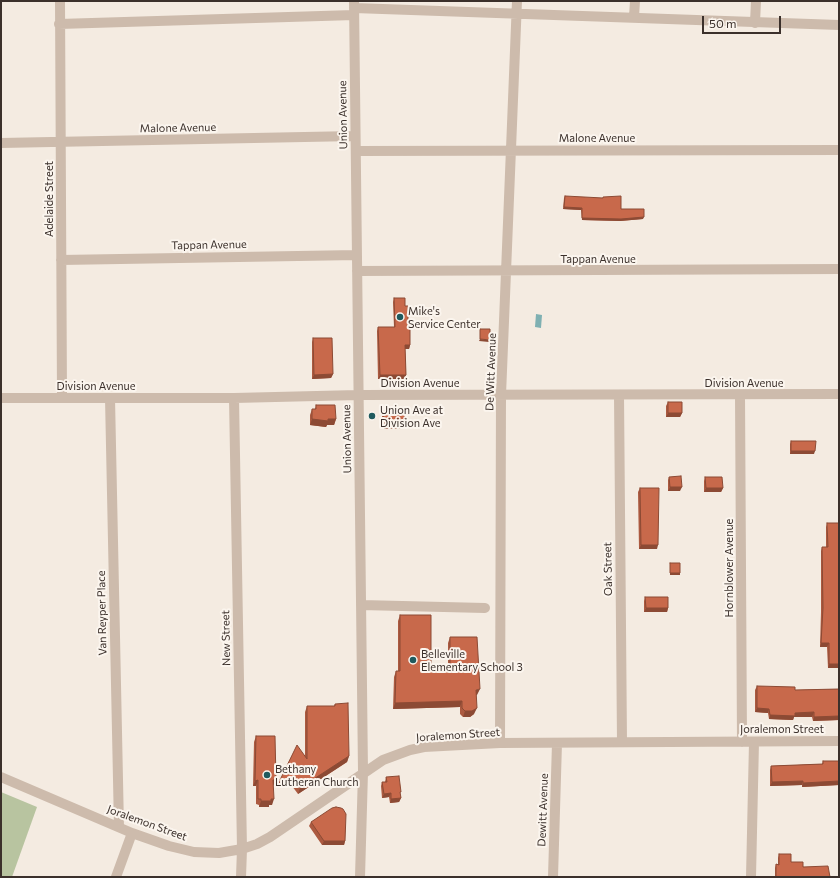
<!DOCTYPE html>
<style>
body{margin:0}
#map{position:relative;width:840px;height:878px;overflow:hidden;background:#f4ebe1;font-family:Commissioner,sans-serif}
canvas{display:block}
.frame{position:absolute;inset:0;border:2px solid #3b302b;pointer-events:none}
.scale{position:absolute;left:702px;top:16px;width:79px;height:18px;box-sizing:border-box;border:2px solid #3b302b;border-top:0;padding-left:5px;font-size:12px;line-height:14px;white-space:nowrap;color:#3b302b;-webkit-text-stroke:3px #fbf5ee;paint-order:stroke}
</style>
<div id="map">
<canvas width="840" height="878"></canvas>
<div class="frame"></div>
<div class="scale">50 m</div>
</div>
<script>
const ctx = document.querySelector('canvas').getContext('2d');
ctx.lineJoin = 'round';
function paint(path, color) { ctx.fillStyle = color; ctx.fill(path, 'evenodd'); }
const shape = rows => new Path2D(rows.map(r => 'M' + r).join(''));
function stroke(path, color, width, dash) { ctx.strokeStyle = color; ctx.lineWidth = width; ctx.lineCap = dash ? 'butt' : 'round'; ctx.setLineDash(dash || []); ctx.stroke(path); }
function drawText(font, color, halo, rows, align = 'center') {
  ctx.font = font + ' Commissioner,sans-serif'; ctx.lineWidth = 4; ctx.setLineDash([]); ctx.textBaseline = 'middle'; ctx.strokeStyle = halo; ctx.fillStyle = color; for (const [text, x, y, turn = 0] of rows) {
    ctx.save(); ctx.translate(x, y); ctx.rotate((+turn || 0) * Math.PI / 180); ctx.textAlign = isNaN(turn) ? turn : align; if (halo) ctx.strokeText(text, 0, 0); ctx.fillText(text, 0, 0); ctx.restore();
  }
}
paint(shape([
 [1,792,37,807,12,877,1,877]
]), '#b8c4a0');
paint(shape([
 [536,314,542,315,541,328,535,327]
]), '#7fb0b2');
stroke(shape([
 [60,1,62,397],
 [354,1,363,772,360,877],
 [354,8,839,25],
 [634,17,635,1],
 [755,23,756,1],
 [59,24,354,15],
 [1,143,355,136],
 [356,151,839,150],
 [61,260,357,255],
 [357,271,839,269],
 [619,395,622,742],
 [740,395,742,742],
 [1,398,234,398,358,395,839,394],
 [110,398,119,827],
 [234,398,242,849,241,877],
 [361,605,485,608],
 [500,743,501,395,517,1],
 [1,777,132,833,169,846,194,852,219,853,242,849,257,844,270,837,383,760,410,750,424,747,500,743,839,741],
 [116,877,132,833],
 [553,877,557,743],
 [751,877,754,742]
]), '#cdbbac', 10);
paint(shape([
 [565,196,621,209,643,219,620,221,582,220,581,210,563,209,564,198],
 [394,298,405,306,410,345,409,349,405,349,406,375,404,379,378,379,377,331,378,327,394,327,393,302],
 [313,338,333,374,331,378,312,379,312,342],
 [668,402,682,413,680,417,666,417,666,406],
 [316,405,336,419,334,425,327,425,326,427,310,425,310,415,312,409,315,409],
 [383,411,405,420,403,424,402,424,400,429,382,429,382,415],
 [791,441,814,454,790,454,790,444],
 [669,477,680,491,668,491,668,480],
 [705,477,723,488,721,492,704,492,704,481],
 [640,488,657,549,639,549,638,492],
 [827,523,839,668,828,668,827,647,820,647,821,612,821,551,822,547,826,547,826,527],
 [645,597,668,608,667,612,644,612,644,601],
 [400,615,431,670,448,670,448,643,450,637,477,695,476,695,474,714,470,717,463,717,460,714,460,707,393,709,394,677,396,671,398,671,398,621],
 [757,686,795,690,839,689,839,720,813,721,812,717,794,717,793,720,769,719,768,713,755,712,755,690],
 [335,704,349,756,347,762,298,794,292,786,278,786,280,780,305,756,305,712,307,706,334,706],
 [256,736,273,786,272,805,269,805,269,807,259,807,259,805,256,804,256,786,253,786,254,742],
 [823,761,839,761,839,785,802,787,802,785,770,786,770,770,771,766,822,764],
 [386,777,400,795,401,798,399,802,390,803,389,797,382,798,381,786,382,782,385,782],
 [311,822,345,841,344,845,322,845,309,826],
 [779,854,791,862,830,877,775,877,775,868,776,864,778,865,778,858]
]), '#ac5a40');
paint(shape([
 [564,207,582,208,581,210,563,209],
 [644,217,643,219,620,221,582,220,582,218],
 [480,339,490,340,489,342,479,341],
 [405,345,410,345,409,349,404,349],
 [333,374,331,378,312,379,314,375],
 [380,375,406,375,404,379,378,379],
 [668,413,682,413,680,417,666,417],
 [312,419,336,419,334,425,327,425,326,427,310,425],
 [401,420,405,420,403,424,400,424],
 [384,425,402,425,400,429,382,429],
 [791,451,815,451,814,454,790,454],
 [670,487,682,487,680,491,668,491],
 [706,488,723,488,721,492,704,492],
 [641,545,658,545,657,549,639,549],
 [670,573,680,573,680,575,670,575],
 [646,608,668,608,667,612,644,612],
 [821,643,829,643,827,647,820,647],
 [829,664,839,664,839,668,828,668],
 [480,689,477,695,473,696,476,690],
 [462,701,460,707,393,709,395,703],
 [477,708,474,714,470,717,463,717,465,711],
 [757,708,769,709,768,713,755,712],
 [814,712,812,717,794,717,793,720,769,719,770,715,795,713],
 [839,716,839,720,813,721,814,717],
 [349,756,347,762,298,794,300,788],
 [258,780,256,786,253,786,255,781],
 [273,780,276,780,273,786],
 [280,780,294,780,292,786,278,786],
 [803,781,802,785,770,786,772,782],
 [839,781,839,785,802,787,803,783],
 [391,793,389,797,382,798,384,794],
 [401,798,399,802,390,803,391,799],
 [271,799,274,799,272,805,269,805,269,807,259,807,261,801],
 [324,841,345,841,344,845,322,845]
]), '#8c4a34');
const building = shape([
 [565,196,603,198,603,197,621,196,621,209,644,209,644,217,621,219,582,218,582,208,564,207,565,196],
 [394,298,405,298,405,306,408,306,408,327,410,327,410,345,405,345,406,375,380,375,378,327,395,327,394,298],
 [480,329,490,329,490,340,480,339,480,329],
 [313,338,332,338,333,374,314,375,313,338],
 [668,402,682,402,682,413,668,413,668,402],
 [316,405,335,405,336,419,328,419,328,421,312,419,312,409,316,409,316,405],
 [383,411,404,411,405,420,401,420,402,425,384,425,383,411],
 [791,441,816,441,815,451,791,451,791,441],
 [681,476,682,487,670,487,669,477,681,476],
 [705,477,722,477,723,488,706,488,705,477],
 [640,488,659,488,658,545,641,545,640,488],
 [827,523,839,523,839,664,829,664,829,643,821,643,823,608,822,547,828,547,827,523],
 [670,563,680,563,680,573,670,573,670,563],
 [645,597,668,597,668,608,646,608,645,597],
 [400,615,431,615,431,670,450,670,450,637,477,637,480,689,476,690,477,708,472,711,465,711,462,708,462,701,395,703,396,671,400,671,400,615],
 [757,686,795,687,795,690,839,689,839,716,814,717,814,712,795,713,795,716,770,715,769,709,757,708,757,686],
 [348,703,349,756,300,788,294,780,280,780,297,745,307,759,307,706,335,706,335,704,348,703],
 [256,736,275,736,276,780,273,780,274,799,271,799,271,801,261,801,261,799,258,799,258,780,255,781,256,736],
 [823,761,839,761,839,781,803,783,803,781,772,782,771,766,823,764,823,761],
 [399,776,401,792,400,792,401,798,391,799,391,793,384,794,382,782,387,782,386,777,399,776],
 [336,807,341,808,343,809,346,814,345,841,324,841,311,822,332,808,336,807],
 [779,854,791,854,791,862,803,862,803,867,828,866,830,877,776,877,776,864,779,865,779,854]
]);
paint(building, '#c8694b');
stroke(building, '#8c4a34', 1);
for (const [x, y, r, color] of [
 [400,317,4,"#1f5a5e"],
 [372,416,4,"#1f5a5e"],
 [413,660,4,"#1f5a5e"],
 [267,775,4,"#1f5a5e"]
]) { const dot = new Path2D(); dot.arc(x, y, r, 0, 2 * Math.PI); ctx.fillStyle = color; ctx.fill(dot); stroke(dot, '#fbf5ee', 1.5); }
drawText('11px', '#3b302b', '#fbf5ee', [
 ["Union Avenue",343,115,-91],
 ["Malone Avenue",178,128,-1],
 ["Malone Avenue",597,138],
 ["Adelaide Street",49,199,-90],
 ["Tappan Avenue",209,245,-1],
 ["Tappan Avenue",598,259],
 ["De Witt Avenue",491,372,-88],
 ["Division Avenue",420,383],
 ["Division Avenue",744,383],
 ["Division Avenue",96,386],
 ["Union Avenue",347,439,-91],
 ["Hornblower Avenue",729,568,-90],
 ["Oak Street",608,569,-91],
 ["Van Reyper Place",102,613,-91],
 ["New Street",226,638,-91],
 ["Joralemon Street",782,729],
 ["Joralemon Street",458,735,-4],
 ["Dewitt Avenue",543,810,-88],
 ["Joralemon Street",147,823,20]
]);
drawText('11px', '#3b302b', '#fbf5ee', [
 ["Mike's",408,311],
 ["Service Center",408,324],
 ["Union Ave at",380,410],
 ["Division Ave",380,423],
 ["Belleville",421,654],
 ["Elementary School 3",421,667],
 ["Bethany",275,769],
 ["Lutheran Church",275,782]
], 'left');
</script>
